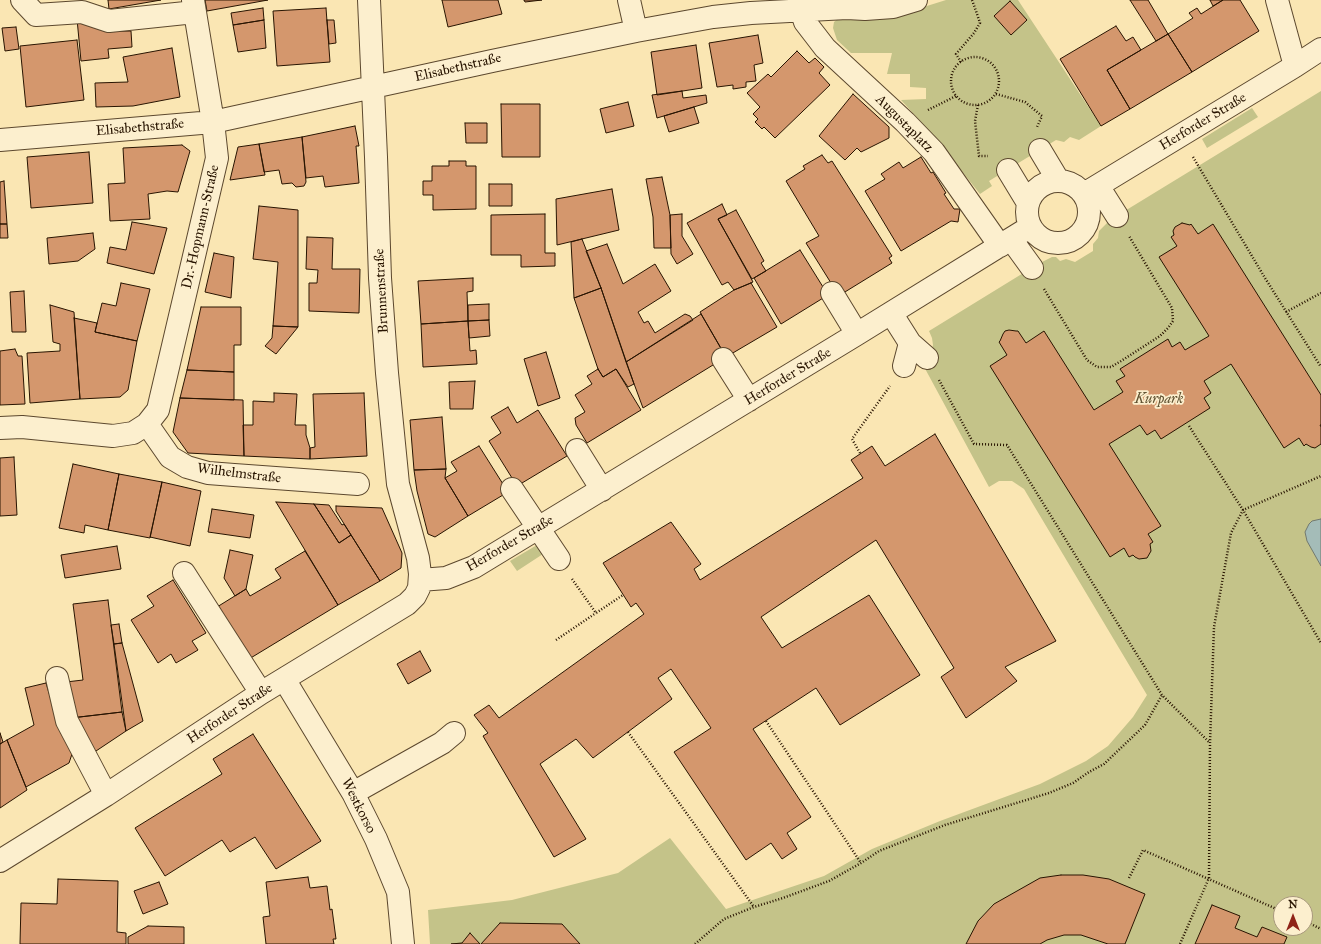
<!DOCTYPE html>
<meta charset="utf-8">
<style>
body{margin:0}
#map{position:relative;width:1321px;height:944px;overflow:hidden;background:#fae6b3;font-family:"IM FELL Great Primer",serif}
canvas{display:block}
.north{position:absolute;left:1273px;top:896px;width:40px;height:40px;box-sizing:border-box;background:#fcefce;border:1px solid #a7977c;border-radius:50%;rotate:0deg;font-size:11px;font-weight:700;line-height:16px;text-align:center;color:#281401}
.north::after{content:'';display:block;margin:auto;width:14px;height:18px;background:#8f2418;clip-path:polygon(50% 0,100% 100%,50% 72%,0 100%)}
</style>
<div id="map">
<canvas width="1321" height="944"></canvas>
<div class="north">N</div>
</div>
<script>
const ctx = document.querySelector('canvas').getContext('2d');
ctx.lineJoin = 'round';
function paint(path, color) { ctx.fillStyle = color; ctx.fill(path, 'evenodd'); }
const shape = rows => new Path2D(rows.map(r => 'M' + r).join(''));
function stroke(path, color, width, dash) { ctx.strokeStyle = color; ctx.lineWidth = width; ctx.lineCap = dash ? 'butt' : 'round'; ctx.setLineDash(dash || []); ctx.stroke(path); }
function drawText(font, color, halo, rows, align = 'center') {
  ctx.font = font + ' "IM FELL Great Primer",serif'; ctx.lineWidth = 3.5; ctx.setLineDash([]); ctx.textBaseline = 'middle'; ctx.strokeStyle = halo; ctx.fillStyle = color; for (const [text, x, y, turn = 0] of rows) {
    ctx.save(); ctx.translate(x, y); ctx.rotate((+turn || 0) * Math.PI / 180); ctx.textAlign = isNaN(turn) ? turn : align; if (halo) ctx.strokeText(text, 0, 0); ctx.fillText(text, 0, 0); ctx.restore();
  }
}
paint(shape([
 [946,0,1018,0,1101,126,1079,140,1070,137,1064,142,1056,140,989,181,992,186,980,194,933,135,901,100,926,99,926,88,910,87,910,74,887,74,892,53,851,53,837,40,833,28,834,22,839,18,895,16],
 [1321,91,1321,944,430,944,428,910,512,900,618,873,670,838,726,909,824,876,872,849,940,821,1040,784,1086,761,1108,746,1133,717,1147,695,1024,489,1012,481,999,481,989,487,922,363,931,352,933,345,932,338,929,331,1038,264,1052,257,1056,257,1060,261,1066,259,1075,262,1093,251,1093,244,1098,238,1099,231,1110,220],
 [1281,904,1305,904,1305,928,1281,928],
 [1252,108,1258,117,1207,148,1202,139],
 [537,545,543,554,517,571,510,561]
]), '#c4c389');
const water = shape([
 [1321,519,1321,566,1307,541,1305,532,1309,524,1312,521,1321,519]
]);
paint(water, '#a4bcb8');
stroke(water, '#72796f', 1);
const building = shape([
 [108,0,161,0,109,9,108,0],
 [205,0,268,0,207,11,205,0],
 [442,0,498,0,502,14,448,27,442,0],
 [524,0,542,0,525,2,524,0],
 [1130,0,1148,0,1168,34,1156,41,1130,0],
 [1210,0,1223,0,1213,6,1210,0],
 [1223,0,1240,0,1259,31,1192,72,1168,34,1193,18,1189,13,1197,8,1201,14,1223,0],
 [1010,1,1027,20,1011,35,994,16,1010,1],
 [263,8,264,20,233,25,231,13,263,8],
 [326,8,330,62,277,66,273,11,326,8],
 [77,19,105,31,131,31,132,47,108,49,109,58,81,61,77,19],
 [264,20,266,48,238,52,233,25,264,20],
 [327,20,334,20,336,43,329,44,327,20],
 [1116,26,1126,41,1133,37,1141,50,1107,70,1130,109,1101,126,1060,59,1116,26],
 [16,27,19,49,5,51,2,28,16,27],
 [1168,34,1192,72,1130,109,1107,70,1168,34],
 [758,35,763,63,754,65,756,81,746,82,746,87,733,89,733,85,717,87,709,43,758,35],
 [77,40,84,100,26,107,20,46,77,40],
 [696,45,702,88,657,95,651,52,696,45],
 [172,48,180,97,133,106,96,107,95,83,128,82,123,57,172,48],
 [797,51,809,63,815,58,824,67,819,73,830,85,775,138,764,127,762,129,755,122,758,119,753,114,760,107,747,93,768,74,771,77,797,51],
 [682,91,683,98,706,95,707,103,657,118,652,95,682,91],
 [853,94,889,127,889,138,861,152,857,148,845,160,819,136,853,94],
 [628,102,634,126,606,133,600,109,628,102],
 [501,104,540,104,540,157,502,157,501,104],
 [694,107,699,123,669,132,664,116,694,107],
 [465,123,487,123,487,143,466,143,465,123],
 [355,126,359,146,356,146,359,183,325,187,323,176,306,178,302,137,355,126],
 [302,137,306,182,304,186,296,187,292,183,282,184,279,170,264,172,259,144,302,137],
 [259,144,265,175,230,180,238,147,259,144],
 [182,145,190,151,178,192,167,191,148,194,150,219,110,221,108,184,125,183,123,148,182,145],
 [89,152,93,203,31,208,27,157,89,152],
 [822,155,828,163,832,161,892,256,889,258,892,263,840,295,836,291,806,243,819,236,786,181,805,169,803,166,822,155],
 [921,157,931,173,933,172,946,193,944,194,954,209,960,209,958,222,951,221,901,251,865,191,885,179,881,174,899,162,903,168,921,157],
 [449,161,466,161,466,166,476,166,476,209,433,210,433,195,423,195,423,181,432,181,432,166,449,166,449,161],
 [662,177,670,215,671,248,654,248,653,217,646,179,662,177],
 [4,181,7,224,0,224,0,182,4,181],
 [489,184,512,184,512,206,489,206,489,184],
 [612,189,619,230,557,245,556,199,612,189],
 [722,204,727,215,718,219,753,282,734,290,728,282,722,285,687,223,722,204],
 [259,206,298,210,298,327,273,326,278,262,253,259,259,206],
 [736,210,764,261,761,263,766,271,752,279,718,219,736,210],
 [545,214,545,253,555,253,555,266,521,267,521,255,491,255,491,215,545,214],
 [682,214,682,236,693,254,677,264,671,254,670,215,682,214],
 [132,222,167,228,154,274,107,263,110,247,126,250,132,222],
 [1182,223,1190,225,1191,224,1198,234,1213,224,1321,395,1321,425,1320,425,1321,427,1321,444,1315,448,1311,447,1306,444,1304,446,1299,438,1284,448,1231,364,1204,381,1211,393,1204,398,1210,408,1161,439,1155,430,1147,435,1140,425,1109,444,1161,526,1148,534,1153,542,1150,544,1151,551,1147,558,1139,559,1135,557,1133,555,1129,557,1124,548,1110,557,990,366,1007,355,999,342,1000,341,1003,334,1005,331,1009,330,1016,331,1018,331,1026,343,1044,331,1094,410,1123,392,1116,381,1125,376,1120,369,1168,339,1172,347,1180,342,1185,350,1209,336,1159,257,1177,246,1171,237,1174,235,1173,231,1175,227,1182,223],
 [0,224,7,224,8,238,0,238,0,224],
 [93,233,95,249,78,261,49,264,47,238,93,233],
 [307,237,333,238,332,269,360,269,359,313,309,311,309,283,317,283,318,270,306,269,307,237],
 [582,239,601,288,574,298,571,242,582,239],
 [607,244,623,284,655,264,671,291,638,312,644,323,648,321,655,333,685,314,690,316,693,320,626,362,601,288,586,251,607,244],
 [800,250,828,295,781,324,754,278,800,250],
 [214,253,234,257,231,298,205,292,214,253],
 [473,278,473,291,467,292,468,321,421,324,418,281,473,278],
 [121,283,150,289,137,341,95,332,102,303,116,306,121,283],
 [751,283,777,327,726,357,700,312,734,290,751,283],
 [601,288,634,384,628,387,616,369,603,377,598,369,574,298,601,288],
 [24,291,26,332,12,332,10,292,24,291],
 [489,304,489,320,468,321,468,305,489,304],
 [50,305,74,312,80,399,30,403,27,353,60,351,60,344,53,342,50,305],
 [201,307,241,307,241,345,234,345,234,372,187,370,201,307],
 [701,314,726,357,643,408,626,362,701,314],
 [74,318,97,323,95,332,137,341,128,390,120,397,80,399,74,318],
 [489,320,490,336,469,338,468,321,489,320],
 [468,321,470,351,476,350,477,364,423,367,421,324,468,321],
 [273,326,298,327,276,354,265,346,272,338,273,326],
 [15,349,18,356,22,356,25,404,0,405,0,351,15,349],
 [546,352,560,398,538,406,524,359,546,352],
 [598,369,603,377,616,369,641,410,587,443,576,425,575,418,585,412,575,395,592,384,587,376,598,369],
 [187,370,234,372,234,400,180,398,187,370],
 [475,381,473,409,450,409,449,382,475,381],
 [274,393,297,394,295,425,306,425,306,435,310,448,310,459,244,456,243,425,253,425,253,401,274,402,274,393],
 [364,393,367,456,310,459,310,448,315,447,313,394,364,393],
 [180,398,243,400,244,456,188,453,173,432,180,398],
 [508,407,517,423,538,410,567,456,517,486,489,441,501,433,491,417,508,407],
 [442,417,446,469,414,470,410,420,442,417],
 [935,434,1056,641,1005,667,1017,681,966,718,941,677,954,668,876,540,761,617,782,648,869,595,920,675,840,725,816,688,753,729,811,817,787,833,797,849,782,859,771,843,746,860,674,752,711,728,671,669,658,678,672,699,593,758,576,739,540,764,586,839,554,857,483,736,488,733,474,715,489,705,499,718,644,614,636,603,631,607,603,563,671,522,701,564,694,569,700,580,863,478,851,460,872,446,885,466,935,434],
 [479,446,508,492,468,516,445,478,457,471,451,462,479,446],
 [14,457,17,515,0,516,0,458,14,457],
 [73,464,119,474,108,530,85,525,84,533,59,528,73,464],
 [446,469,445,478,468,516,435,537,428,534,417,491,414,470,446,469],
 [119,474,162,482,150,538,108,530,119,474],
 [162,482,201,491,190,546,150,537,162,482],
 [276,502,314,504,339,543,351,535,380,581,338,605,276,502],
 [314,504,329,505,342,525,344,524,351,535,339,543,314,504],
 [336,506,382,508,402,553,401,568,380,581,336,511,336,506],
 [212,509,254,515,250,538,208,532,212,509],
 [117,546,121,569,65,578,61,555,117,546],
 [230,550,253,555,246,589,235,596,224,578,230,550],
 [305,551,338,605,249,659,217,607,246,589,250,596,281,578,275,569,305,551],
 [173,580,206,633,192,641,198,650,176,663,171,654,158,663,131,620,154,606,147,596,173,580],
 [108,600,122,712,71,718,66,682,83,680,73,604,108,600],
 [119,624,122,643,114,644,111,625,119,624],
 [122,643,143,721,126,731,114,644,122,643],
 [420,651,431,671,408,684,397,664,420,651],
 [46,683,56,716,72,754,69,763,26,787,7,740,34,725,25,688,46,683],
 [122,712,126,731,96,751,84,746,71,718,122,712],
 [0,733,3,742,0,744,0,733],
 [253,734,321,841,276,869,255,837,230,852,222,840,165,876,135,828,222,774,213,759,253,734],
 [7,740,27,790,0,808,0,744,7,740],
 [1061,875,1083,875,1109,879,1145,894,1125,944,1108,944,1081,935,1064,935,1047,940,1040,944,966,944,978,921,994,904,1040,878,1061,875],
 [308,877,310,888,327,886,330,910,332,909,336,939,333,939,334,944,266,944,263,917,270,916,266,882,308,877],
 [58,879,118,881,117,932,126,933,126,944,20,944,21,903,57,904,58,879],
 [159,882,168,904,143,914,134,891,159,882],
 [1212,905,1240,916,1235,928,1257,937,1262,927,1287,937,1284,944,1195,944,1212,905],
 [500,923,562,924,580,944,481,944,500,923],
 [148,926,184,927,184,944,128,944,128,937,148,926],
 [470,933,480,944,451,944,462,943,470,933]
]);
paint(building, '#d4976d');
stroke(building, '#281401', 1);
const minor = shape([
 [22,0,36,15,82,12,109,21,195,12],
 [629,0,636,31],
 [1277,0,1295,66],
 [801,10,805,22,825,48,905,122,934,152,1000,246],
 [0,140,213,122,492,61,636,31,713,17,751,13,847,8,865,9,893,7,916,0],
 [1040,150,1058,180],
 [1008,170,1028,203],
 '1027 212a31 31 0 1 1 62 0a31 31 0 1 1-62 0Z',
 [1098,186,1117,216],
 [1084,194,1295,66,1321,49],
 [1011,239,1032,268],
 [832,293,857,334],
 [891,313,910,343,927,358],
 [723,359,749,400],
 [904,366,910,343],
 [147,424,170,457,187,467,208,473,234,475,358,484],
 [0,428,22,427,113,436,133,433,147,424,158,410,217,158,213,122,193,0],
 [577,450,602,490],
 [512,489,559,559],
 [184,573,261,693],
 [420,580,446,578,474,567,857,334,1030,227],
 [57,678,67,721,106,795],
 [284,679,353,793,376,839,398,892,403,944],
 [353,793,442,743,454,733],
 [0,861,106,795,261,693,407,604,415,596,419,588,420,574,418,558,398,484,387,373,380,278,376,157,369,0]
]);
stroke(minor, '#5c482e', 24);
stroke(shape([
 '951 81a24 24 0 1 1 48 0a24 24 0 1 1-48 0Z',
 [961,62,956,54,974,33,980,23,976,11,972,0],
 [996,94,1025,102,1042,116,1037,127],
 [978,105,975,121,979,156,988,156],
 [928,110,956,96],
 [1193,157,1265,278,1321,367],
 [1044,289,1087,360,1097,367,1111,367,1121,361,1160,336,1168,328,1173,321,1172,308,1129,236],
 [1286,312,1321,293],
 [939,380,974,444,1007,445,1162,695,1209,742],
 [1189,426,1243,510,1321,643],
 [860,453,852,439,890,386],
 [572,579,596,613,623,595],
 [556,640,596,613],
 [766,721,861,863],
 [628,732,754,907],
 [1129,878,1143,850,1281,911],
 [1305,921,1321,929],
 [695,944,724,919,754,907,783,898,829,881,861,863,879,851,945,825,1049,793,1073,783,1089,772,1104,764,1145,725,1162,695],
 [1180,944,1209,878,1210,743,1214,627,1231,533,1243,510,1321,476]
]), '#281401', 2.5, [1, 2]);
stroke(minor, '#fcefce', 22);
drawText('14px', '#281401', '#fcefce', [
 ["Elisabethstraße",458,68,-13],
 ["Herforder Straße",1203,122,-31],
 ["Augustaplatz",904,124,45],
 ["Elisabethstraße",140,128,-5],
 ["Dr.-Hopmann-Straße",201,227,-77],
 ["Brunnenstraße",382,291,-93],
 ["Herforder Straße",788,377,-31],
 ["Wilhelmstraße",239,474,7],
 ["Herforder Straße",510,544,-30],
 ["Herforder Straße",230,714,-33],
 ["Westkorso",358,806,63]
]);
drawText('italic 14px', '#5f5131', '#fcefce', [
 ["Kurpark",1159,400]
]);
</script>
